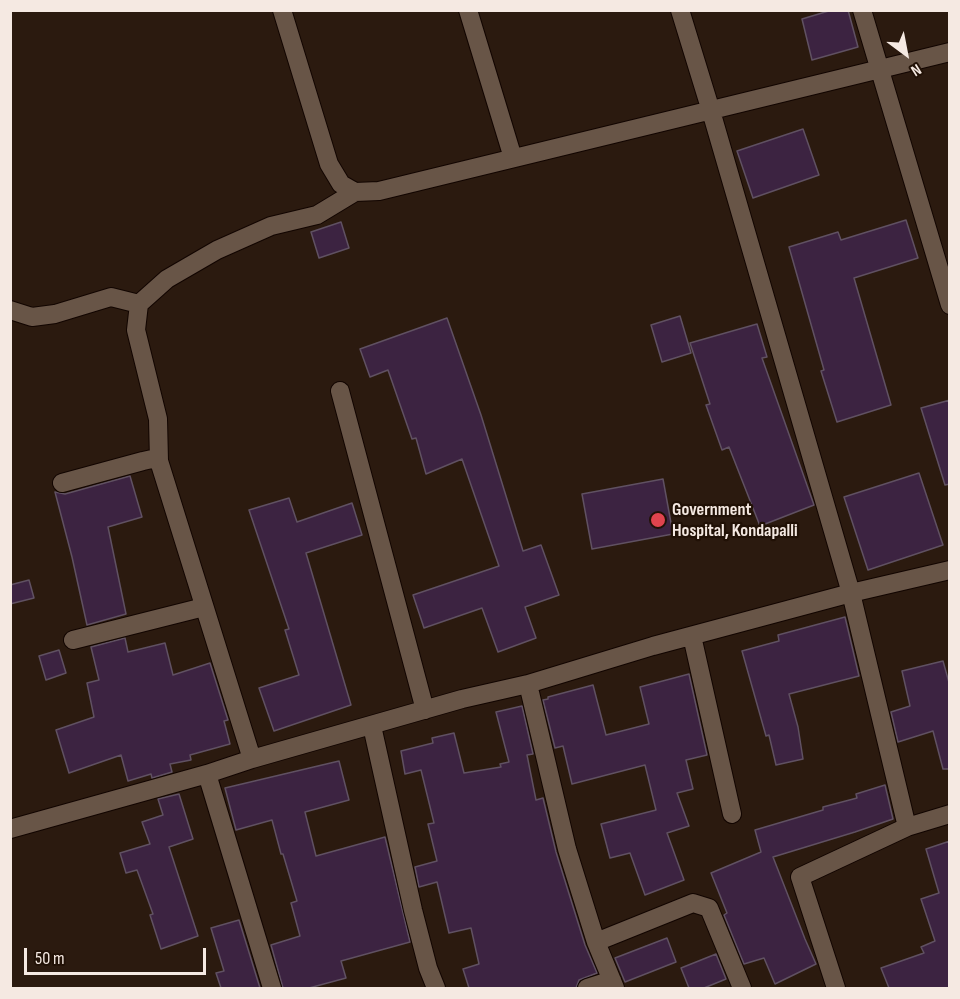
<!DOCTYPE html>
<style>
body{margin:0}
#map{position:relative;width:960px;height:999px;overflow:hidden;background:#2b1a0f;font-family:"Sofia Sans Condensed",sans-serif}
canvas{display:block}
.frame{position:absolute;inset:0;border:12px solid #f5e9e2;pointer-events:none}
.north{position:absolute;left:876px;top:24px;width:60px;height:60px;-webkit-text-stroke:4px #211106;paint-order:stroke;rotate:148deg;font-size:16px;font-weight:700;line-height:24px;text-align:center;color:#f5e9e2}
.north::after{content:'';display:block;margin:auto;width:21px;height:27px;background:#f5e9e2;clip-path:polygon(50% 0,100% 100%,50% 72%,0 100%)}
.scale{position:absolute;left:24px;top:948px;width:182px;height:27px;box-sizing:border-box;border:3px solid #f5e9e2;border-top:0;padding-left:8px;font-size:18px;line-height:21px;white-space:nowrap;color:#f5e9e2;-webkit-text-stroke:4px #211106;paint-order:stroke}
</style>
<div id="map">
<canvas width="960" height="999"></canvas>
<div class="frame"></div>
<div class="north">N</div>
<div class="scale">50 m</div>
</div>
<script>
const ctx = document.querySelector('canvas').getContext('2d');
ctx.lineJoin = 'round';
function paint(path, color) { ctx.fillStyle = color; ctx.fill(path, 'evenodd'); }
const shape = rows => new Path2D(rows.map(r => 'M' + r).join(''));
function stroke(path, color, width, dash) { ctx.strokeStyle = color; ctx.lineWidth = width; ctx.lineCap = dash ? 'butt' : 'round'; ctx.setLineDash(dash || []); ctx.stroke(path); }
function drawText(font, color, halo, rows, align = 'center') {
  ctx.font = font + ' "Sofia Sans Condensed",sans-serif'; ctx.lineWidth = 4.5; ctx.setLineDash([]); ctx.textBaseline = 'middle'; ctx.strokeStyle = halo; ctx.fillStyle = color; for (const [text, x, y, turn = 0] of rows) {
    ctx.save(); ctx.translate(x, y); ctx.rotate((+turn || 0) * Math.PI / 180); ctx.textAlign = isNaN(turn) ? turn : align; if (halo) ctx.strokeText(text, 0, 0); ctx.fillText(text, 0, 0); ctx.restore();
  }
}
const building = shape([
 [832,10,848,10,858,47,812,60,802,19,832,10],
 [803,129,819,175,753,198,737,151,803,129],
 [906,220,918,258,854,278,891,405,837,422,821,371,824,370,789,247,838,232,841,240,906,220],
 [341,222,349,248,319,258,311,232,341,222],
 [680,316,691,353,662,362,651,325,680,316],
 [447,318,481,415,523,551,541,545,559,595,525,607,536,638,498,652,482,608,424,628,413,595,499,566,462,459,426,474,416,438,412,439,388,370,370,377,360,349,447,318],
 [757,324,767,357,762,358,814,505,760,526,729,447,722,450,706,405,710,404,690,343,757,324],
 [950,400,950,484,945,485,921,408,950,400],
 [919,473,943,545,868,570,844,497,919,473],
 [130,476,142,517,108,527,126,614,87,625,72,557,55,492,65,494,130,476],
 [663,479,673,534,592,549,582,494,663,479],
 [289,498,297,522,352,503,362,535,306,553,351,705,274,731,259,688,299,675,285,630,289,629,249,510,289,498],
 [29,580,34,598,10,604,10,585,29,580],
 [845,617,859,676,789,694,798,727,803,759,776,765,769,735,766,736,742,651,779,641,778,635,845,617],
 [125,638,128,652,165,643,173,675,210,663,228,720,224,721,230,744,190,755,191,760,170,764,172,772,152,778,151,774,128,781,121,755,69,773,56,730,94,717,87,683,99,680,91,647,125,638],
 [59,650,66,673,46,680,39,656,59,650],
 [943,661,950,686,950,769,943,769,933,731,898,742,891,712,910,706,902,671,943,661],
 [689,674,707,755,686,760,693,789,677,793,689,826,667,833,684,880,645,895,630,853,610,858,601,824,656,810,645,765,572,784,563,746,555,748,543,700,548,699,548,697,593,685,606,735,649,724,640,687,689,674],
 [522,706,533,754,527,755,536,800,543,798,556,852,585,945,597,973,579,980,576,988,469,988,463,969,479,964,471,928,449,933,437,882,419,887,415,867,437,861,428,824,434,823,421,770,405,774,401,751,433,743,432,738,454,733,464,773,501,767,500,764,509,762,496,712,522,706],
 [339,761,349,800,305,812,316,856,385,837,410,942,341,961,346,978,309,988,283,988,271,945,300,936,291,903,297,901,283,854,281,854,272,820,236,830,225,788,339,761],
 [885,785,893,819,855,832,773,857,805,939,816,964,775,984,764,958,744,964,724,915,727,913,711,873,761,852,755,830,823,810,823,807,857,798,856,794,885,785],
 [179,794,193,839,169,847,198,936,161,949,150,915,153,914,137,870,126,873,120,853,150,844,142,822,163,815,158,799,179,794],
 [950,841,950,988,889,988,881,968,924,953,921,947,935,941,921,899,939,893,926,849,950,841],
 [239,920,260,988,221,988,216,973,224,971,211,928,239,920],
 [667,938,676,962,625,982,615,958,667,938],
 [716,954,726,979,704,988,689,988,681,968,716,954]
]);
paint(building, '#3c2341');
stroke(building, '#605162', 1.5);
const minor = shape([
 [282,10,329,164,341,184,355,192,379,191,950,52],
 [468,10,513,158],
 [680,10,711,111,851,593,907,827],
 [862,10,950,305],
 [10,310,32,317,55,314,111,297,139,304],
 [340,391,425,710],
 [159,461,158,419,136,330,139,304,167,279,217,250,271,226,317,215,355,192],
 [62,483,143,461,152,459,159,461,252,759],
 [692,636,732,814],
 [73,640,204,607],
 [528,684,567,849,596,942,615,988],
 [372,726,413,910,428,968,436,988],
 [207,774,272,988],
 [10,829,207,774,252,759,462,699,528,684,653,646,851,593,950,570],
 [596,942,693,903,709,908,742,988],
 [587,988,612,980],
 [836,988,800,877,907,827,950,814]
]);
stroke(minor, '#120500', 20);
stroke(minor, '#685547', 18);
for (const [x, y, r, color] of [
 [658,520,8,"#e0444e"]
]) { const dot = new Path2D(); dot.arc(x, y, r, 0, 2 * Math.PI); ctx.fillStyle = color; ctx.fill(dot); stroke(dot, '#211106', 2); }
drawText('bold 18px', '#f5e9e2', '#211106', [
 ["Government",672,510],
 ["Hospital, Kondapalli",672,531]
], 'left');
</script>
